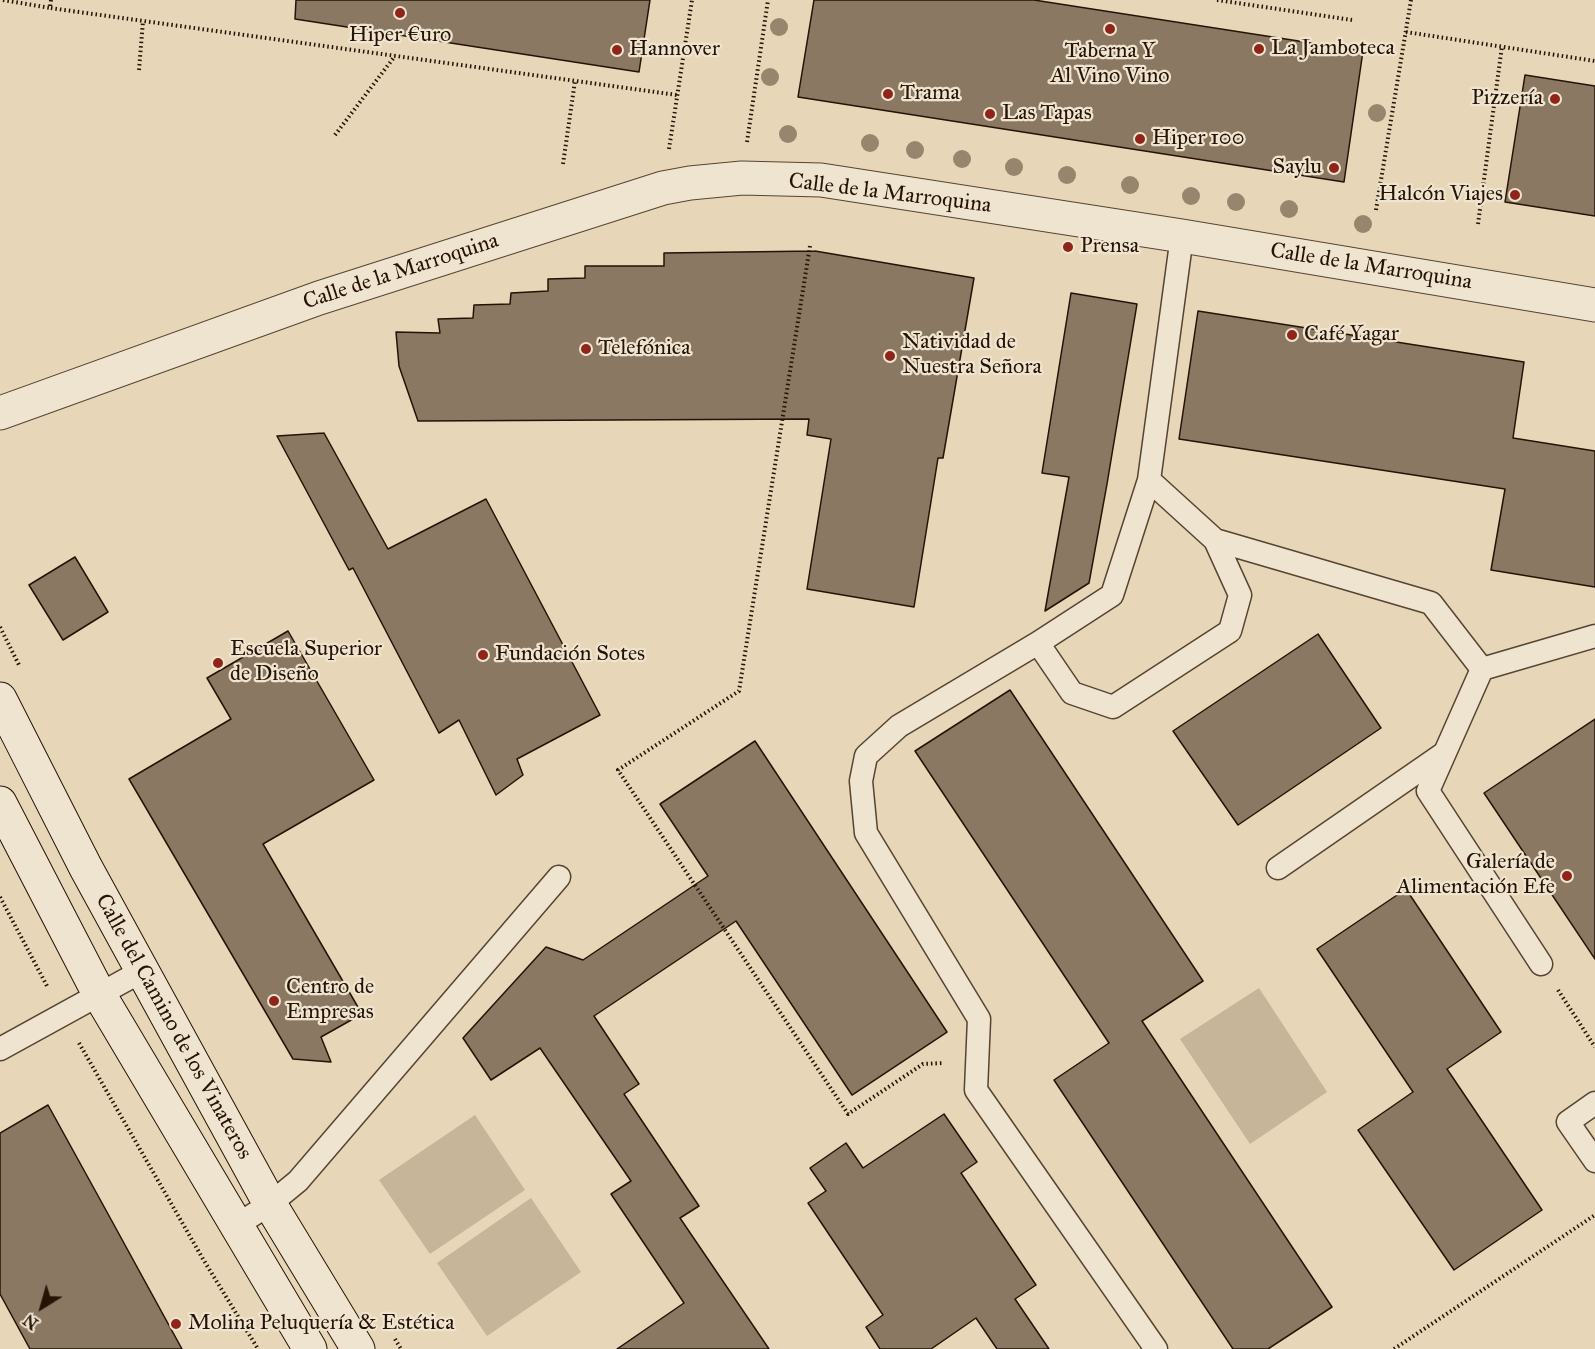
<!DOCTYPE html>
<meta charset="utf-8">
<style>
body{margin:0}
#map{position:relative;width:1595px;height:1349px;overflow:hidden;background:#e7d6b7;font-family:"IM FELL Great Primer",serif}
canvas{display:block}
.north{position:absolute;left:12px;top:1277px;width:60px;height:60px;-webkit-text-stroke:4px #efe4d0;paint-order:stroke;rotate:217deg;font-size:16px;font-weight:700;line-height:24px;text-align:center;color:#261305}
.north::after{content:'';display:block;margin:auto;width:21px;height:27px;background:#261305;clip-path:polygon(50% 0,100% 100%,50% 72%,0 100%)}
</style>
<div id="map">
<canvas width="1595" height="1349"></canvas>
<div class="north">N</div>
</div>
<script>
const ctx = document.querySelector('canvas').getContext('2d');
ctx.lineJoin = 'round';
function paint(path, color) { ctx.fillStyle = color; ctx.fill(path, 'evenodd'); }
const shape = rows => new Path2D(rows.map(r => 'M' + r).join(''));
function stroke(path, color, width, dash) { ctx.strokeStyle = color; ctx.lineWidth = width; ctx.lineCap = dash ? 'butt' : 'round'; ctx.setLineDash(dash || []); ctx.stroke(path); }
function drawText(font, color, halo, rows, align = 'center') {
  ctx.font = font + ' "IM FELL Great Primer",serif'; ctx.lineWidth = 4.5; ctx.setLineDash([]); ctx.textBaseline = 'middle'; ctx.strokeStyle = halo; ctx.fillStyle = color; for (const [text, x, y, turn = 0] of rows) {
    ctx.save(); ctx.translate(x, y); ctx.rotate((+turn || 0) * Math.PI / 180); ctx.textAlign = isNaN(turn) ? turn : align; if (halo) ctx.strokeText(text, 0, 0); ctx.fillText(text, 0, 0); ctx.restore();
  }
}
paint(shape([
 [1259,988,1327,1092,1250,1144,1180,1039],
 [475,1115,525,1190,430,1254,379,1180],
 [531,1198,581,1272,487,1336,437,1263]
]), '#c6b599');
const building = shape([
 [296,0,650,0,639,72,295,19,296,0],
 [814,0,1034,0,1363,51,1344,182,798,97,814,0],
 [1525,75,1595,86,1595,216,1505,202,1525,75],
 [815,251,974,278,943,458,938,458,914,607,807,589,831,439,807,435,809,419,418,421,399,366,396,332,440,333,438,319,473,318,474,305,510,304,511,293,548,291,548,279,585,278,585,266,664,266,664,253,815,251],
 [1071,293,1137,304,1107,484,1089,583,1045,611,1069,477,1042,473,1071,293],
 [1198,311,1524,362,1513,438,1595,451,1595,587,1491,570,1505,489,1179,439,1198,311],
 [324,433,388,549,486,499,600,715,517,759,523,775,496,795,459,720,439,733,353,568,349,570,277,436,324,433],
 [75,557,108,612,63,640,29,585,75,557],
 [288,631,374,780,263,844,362,1014,321,1037,331,1062,293,1059,129,779,231,719,207,678,288,631],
 [1318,634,1381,728,1238,825,1173,731,1318,634],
 [1010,690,1203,981,1142,1021,1332,1307,1268,1349,1233,1349,1054,1080,1109,1043,915,751,1010,690],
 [1595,719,1595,959,1484,793,1595,719],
 [755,741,947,1032,852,1095,736,921,594,1016,639,1084,624,1094,699,1206,680,1218,769,1349,617,1349,684,1303,611,1194,631,1181,540,1048,491,1080,463,1038,546,947,583,960,708,876,660,804,755,741],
 [1406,889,1501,1032,1447,1069,1542,1210,1454,1270,1358,1130,1413,1092,1317,949,1406,889],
 [48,1105,102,1203,182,1349,30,1349,0,1294,0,1133,48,1105],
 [944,1114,977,1162,961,1173,1036,1285,1015,1299,1049,1349,997,1349,976,1318,931,1349,880,1349,866,1327,883,1315,808,1203,826,1191,810,1168,846,1143,863,1168,944,1114]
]);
paint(building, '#8a7862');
stroke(building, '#261305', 1.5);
const lane = shape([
 [1215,540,1431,603,1482,669],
 [1038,643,1072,693,1113,707,1230,631,1240,595,1215,540,1149,480],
 [1278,868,1443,754],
 [1541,964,1428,791,1482,669,1595,636],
 [0,1049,142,971],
 [1595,1103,1568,1122,1595,1161],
 [237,1225,270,1204,298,1181,559,877],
 [1156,1349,976,1090,979,1019,866,833,861,781,866,756,899,726,1038,643,1112,595,1149,480,1182,236]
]);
const street = shape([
 [0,413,319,298,663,188,690,183,742,178,821,180,1182,236,1595,305]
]);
const secondary = shape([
 [0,699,86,868,270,1204,358,1349],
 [0,803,99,994,310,1349]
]);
stroke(lane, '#564432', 25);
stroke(street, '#564432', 35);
stroke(secondary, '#261305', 35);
stroke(shape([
 [3,0,50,8],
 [51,0,50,8,677,95],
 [1217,0,1352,20],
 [1406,32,1595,61],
 [139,70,143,21],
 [335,135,395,56],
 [747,142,768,0],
 [669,149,692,0],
 [563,164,575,81],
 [1376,210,1411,0],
 [1478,224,1502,46],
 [810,246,739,691,618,770,848,1114,923,1064,944,1063],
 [0,627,19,665],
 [0,897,47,986],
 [1558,990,1595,1047],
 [79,1043,203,1259,258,1349],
 [395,1339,401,1349],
 [1394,1349,1595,1215]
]), '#261305', 4, [1.5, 3]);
stroke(lane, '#efe4d0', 22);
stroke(street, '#efe4d0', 33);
stroke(secondary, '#efe4d0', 33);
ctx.fillStyle = '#97866d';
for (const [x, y] of [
 [779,27],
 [770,77],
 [1377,113],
 [788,134],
 [870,143],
 [915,150],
 [962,159],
 [1014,167],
 [1067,175],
 [1130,185],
 [1191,196],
 [1236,202],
 [1289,209],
 [1363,224]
]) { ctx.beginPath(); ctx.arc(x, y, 9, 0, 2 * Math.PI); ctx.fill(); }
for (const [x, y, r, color] of [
 [400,13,6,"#8f2418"],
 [1110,29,6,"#8f2418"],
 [1259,49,6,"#8f2418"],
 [617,50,6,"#8f2418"],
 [888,94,6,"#8f2418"],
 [1555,99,6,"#8f2418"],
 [990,114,6,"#8f2418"],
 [1140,139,6,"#8f2418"],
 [1334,168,6,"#8f2418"],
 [1515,195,6,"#8f2418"],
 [1068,247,6,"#8f2418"],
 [1292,335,6,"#8f2418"],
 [586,349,6,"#8f2418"],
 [890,356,6,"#8f2418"],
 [483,655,6,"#8f2418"],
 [218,663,6,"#8f2418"],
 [1567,876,6,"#8f2418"],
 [274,1001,6,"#8f2418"],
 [176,1324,6,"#8f2418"]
]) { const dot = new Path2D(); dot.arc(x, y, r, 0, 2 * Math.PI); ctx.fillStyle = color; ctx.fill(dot); stroke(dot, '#efe4d0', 2); }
drawText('22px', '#261305', '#efe4d0', [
 ["Hiper €uro",400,36,"center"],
 ["La Jamboteca",1271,49],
 ["Hannover",629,50],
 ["Taberna Y",1110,52,"center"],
 ["Al Vino Vino",1110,77,"center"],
 ["Trama",900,94],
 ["Pizzería",1543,99,"right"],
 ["Las Tapas",1002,114],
 ["Hiper 100",1152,139],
 ["Saylu",1322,168,"right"],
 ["Halcón Viajes",1503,195,"right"],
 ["Prensa",1080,247],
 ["Café Yagar",1304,335],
 ["Natividad de",902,343],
 ["Nuestra Señora",902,368],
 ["Telefónica",598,349],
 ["Escuela Superior",230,650],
 ["de Diseño",230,675],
 ["Fundación Sotes",495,655],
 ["Galería de",1555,863,"right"],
 ["Alimentación Efe",1555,888,"right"],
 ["Centro de",286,988],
 ["Empresas",286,1013],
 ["Molina Peluquería & Estética",188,1324]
], 'left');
drawText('22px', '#261305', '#efe4d0', [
 ["Calle de la Marroquina",890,194,7],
 ["Calle de la Marroquina",1371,267,9],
 ["Calle de la Marroquina",401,272,-18],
 ["Calle del Camino de los Vinateros",173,1027,61]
]);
</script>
